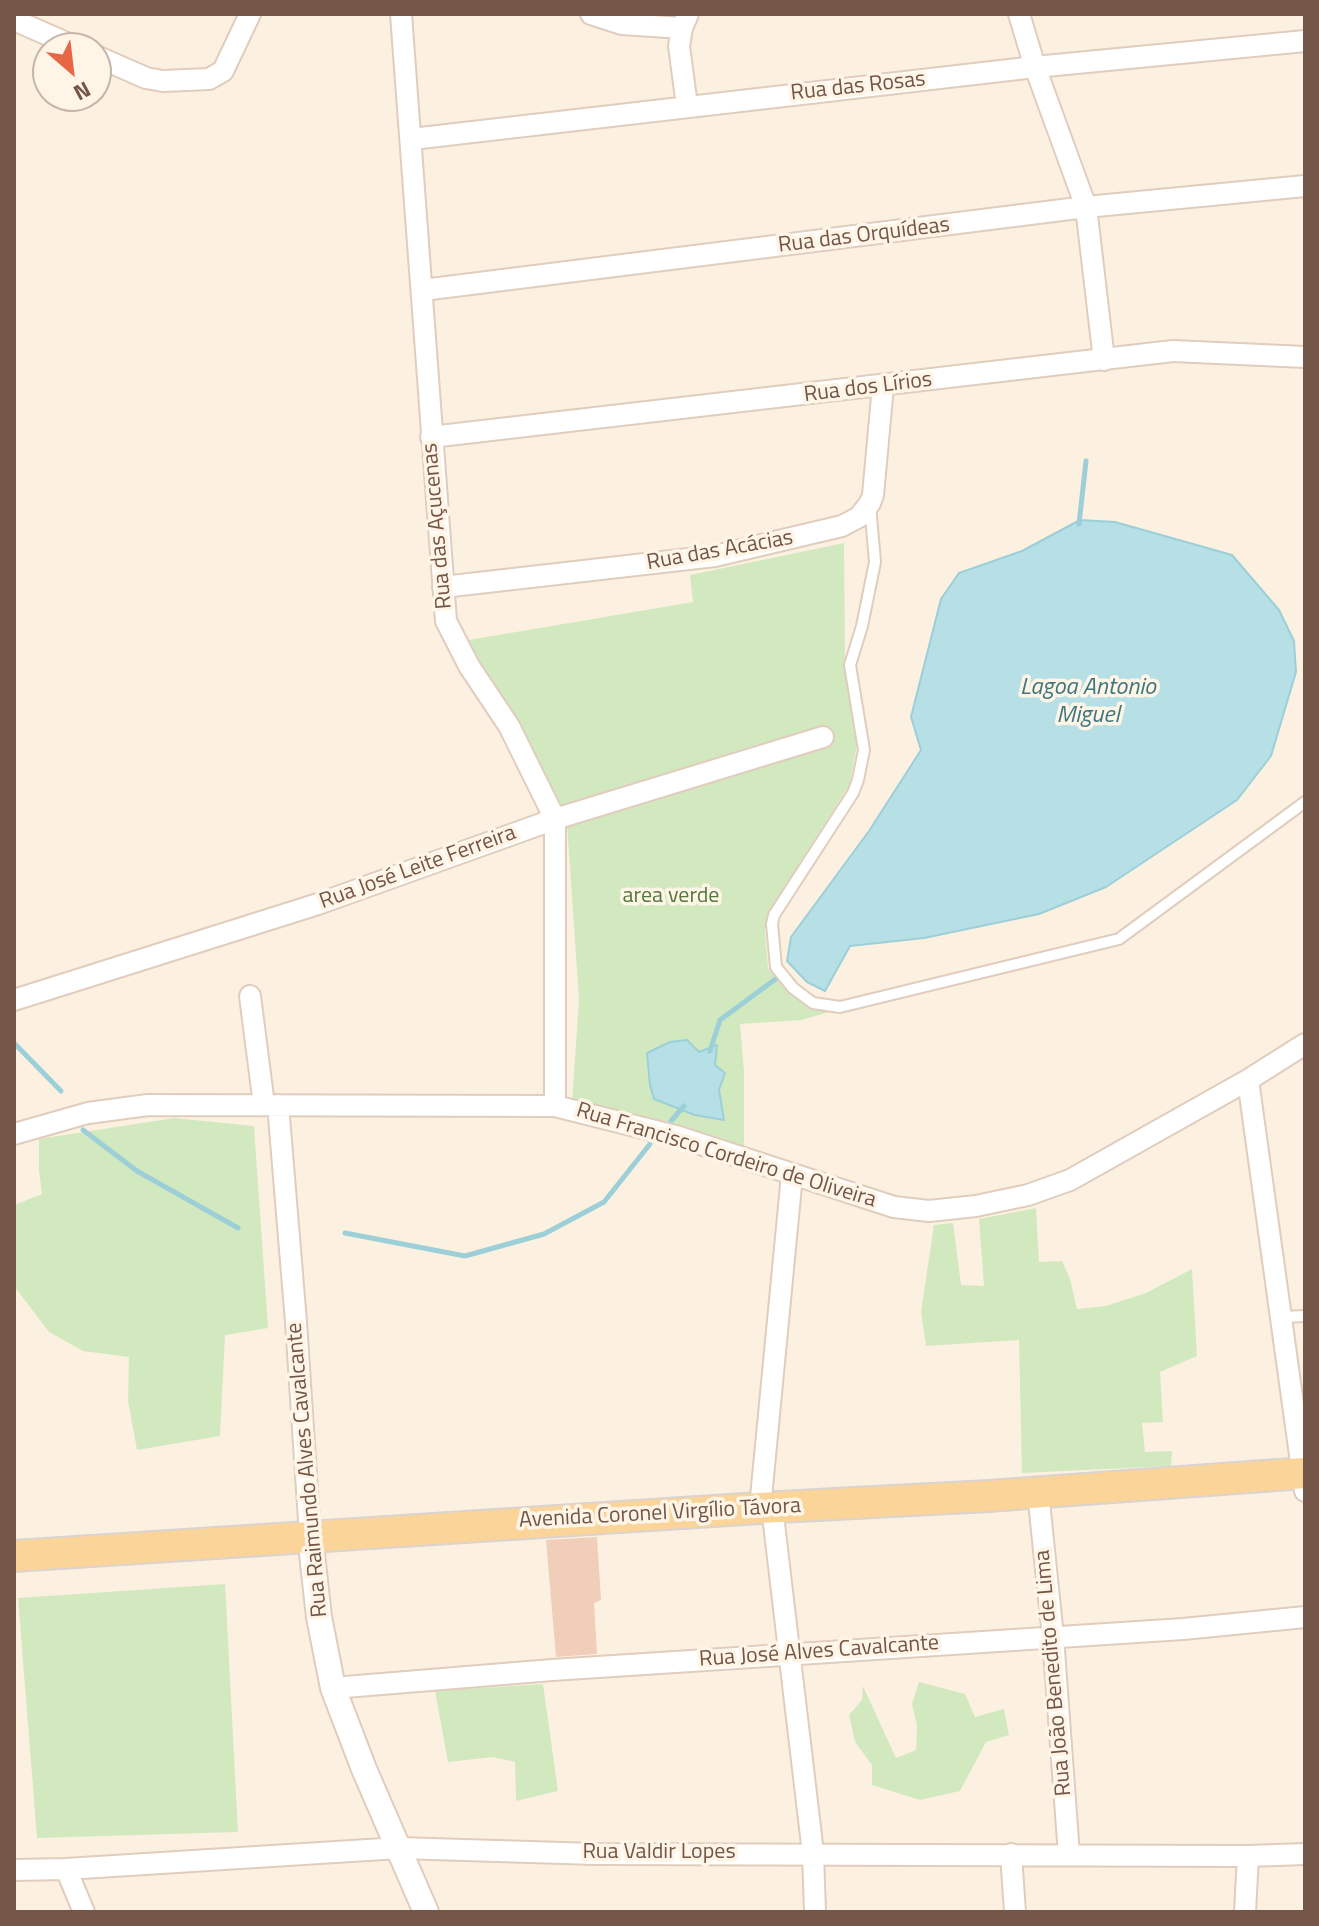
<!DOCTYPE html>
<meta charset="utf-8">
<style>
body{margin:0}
#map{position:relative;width:1319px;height:1926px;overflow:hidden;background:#fcf1e1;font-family:"Titillium Web",sans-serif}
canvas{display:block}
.frame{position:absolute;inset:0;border:16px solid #735648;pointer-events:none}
.north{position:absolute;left:32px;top:32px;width:80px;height:80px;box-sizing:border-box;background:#fff5e7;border:2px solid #c7b5a7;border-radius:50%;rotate:152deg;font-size:22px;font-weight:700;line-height:32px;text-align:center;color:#735648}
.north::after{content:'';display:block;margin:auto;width:28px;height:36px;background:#e76645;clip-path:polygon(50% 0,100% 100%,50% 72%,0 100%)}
</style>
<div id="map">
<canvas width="1319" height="1926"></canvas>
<div class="frame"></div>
<div class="north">N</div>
</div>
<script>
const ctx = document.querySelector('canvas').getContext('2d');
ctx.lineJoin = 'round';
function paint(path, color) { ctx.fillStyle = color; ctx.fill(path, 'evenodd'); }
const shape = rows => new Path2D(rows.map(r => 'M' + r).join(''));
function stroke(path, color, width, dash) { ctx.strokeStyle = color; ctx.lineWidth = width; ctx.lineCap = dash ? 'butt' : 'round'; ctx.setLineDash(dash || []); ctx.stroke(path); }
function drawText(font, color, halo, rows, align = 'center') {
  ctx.font = font + ' "Titillium Web",sans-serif'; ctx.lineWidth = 7; ctx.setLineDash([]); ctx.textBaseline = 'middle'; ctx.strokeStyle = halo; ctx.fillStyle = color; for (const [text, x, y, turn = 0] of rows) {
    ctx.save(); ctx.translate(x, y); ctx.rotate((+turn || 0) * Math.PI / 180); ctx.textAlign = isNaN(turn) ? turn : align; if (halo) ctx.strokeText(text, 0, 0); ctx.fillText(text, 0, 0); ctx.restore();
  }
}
paint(shape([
 [844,543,845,657,857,745,850,784,774,904,765,930,768,968,810,1009,829,1012,802,1020,740,1024,744,1071,744,1149,572,1103,579,999,567,824,830,744,830,728,560,809,463,641,693,602,690,575],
 [174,1118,254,1126,268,1328,225,1335,220,1436,137,1450,128,1401,129,1357,83,1351,49,1332,14,1286,14,1205,42,1194,39,1171,39,1139],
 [1036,1208,1039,1262,1062,1261,1070,1279,1077,1309,1106,1306,1146,1293,1192,1269,1197,1356,1160,1372,1163,1422,1142,1423,1145,1452,1172,1451,1171,1466,1022,1473,1019,1340,926,1346,921,1312,934,1225,953,1223,961,1285,984,1286,979,1219],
 [225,1584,238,1832,37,1838,18,1598],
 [919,1682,965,1694,975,1717,1004,1709,1009,1735,986,1742,960,1791,920,1800,872,1785,872,1765,855,1742,849,1715,862,1700,863,1686,896,1758,916,1750,917,1726,912,1704],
 [543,1684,558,1791,516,1801,515,1762,493,1757,448,1762,435,1691]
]), '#d2e9c0');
const water = shape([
 [1080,520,1115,522,1232,555,1279,610,1294,641,1296,672,1271,756,1237,800,1106,887,1039,914,924,938,850,946,825,991,807,982,787,961,791,937,869,831,921,750,911,717,941,599,959,573,1022,551,1080,520],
 [687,1040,699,1052,717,1045,715,1065,725,1073,719,1090,724,1120,695,1115,654,1099,650,1085,647,1053,670,1042,687,1040]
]);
paint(water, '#b6e0e5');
stroke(water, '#9ccfd7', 2);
stroke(shape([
 [1079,524,1086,461],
 [14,1043,61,1091],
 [710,1051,720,1020,777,978],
 [671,1121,684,1106],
 [83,1130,137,1171,238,1228],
 [345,1233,465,1256,544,1234,604,1202,650,1144]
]), '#9ccfd7', 5);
paint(shape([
 [597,1537,601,1600,594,1603,597,1654,556,1657,546,1540]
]), '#f1ceb9');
const service = shape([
 [870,505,875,562,862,626,850,665,864,750,858,780,853,793,774,915,772,924,776,967,793,988,813,1003,840,1007,1119,939,1305,802],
 [1283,1317,1305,1316]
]);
const minor = shape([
 [401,14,446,621,469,666,509,726,555,819,555,1106],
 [591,14,622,24,682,28],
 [1019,14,1035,67,1086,207,1104,360],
 [14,20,78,48],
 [96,56,146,78,163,81,209,79,223,71,250,14],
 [687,106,679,46,682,28,688,14],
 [412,139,1035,67,1305,41],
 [423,290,1086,207,1305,186],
 [431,437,1173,351,1305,357],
 [443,587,715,556,842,526,859,517,870,503,873,495,883,386],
 [250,996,264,1105],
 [14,1000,318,904,555,819,823,737],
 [1248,1080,1305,1491],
 [278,1105,296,1322,310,1536],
 [14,1134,88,1113,148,1105,555,1106,679,1137,894,1207,929,1211,976,1206,1028,1195,1070,1180,1248,1080,1305,1044],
 [1038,1492,1053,1637,1069,1855],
 [772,1507,813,1853,815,1912],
 [760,1508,792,1175],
 [333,1688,552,1670,1183,1629,1305,1617],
 [1011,1854,1015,1912],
 [66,1869,84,1912],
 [14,1870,66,1869,399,1848,595,1854,1248,1856,1305,1854],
 [1245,1912,1248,1856]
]);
const tertiary = shape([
 [310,1536,319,1617,333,1688,364,1769,426,1912]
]);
const primary = shape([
 [14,1556,760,1508,989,1496,1305,1473]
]);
stroke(service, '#e0cdbd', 14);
stroke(minor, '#e0cdbd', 24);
stroke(tertiary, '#e0cdbd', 28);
stroke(primary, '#dbd3cf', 34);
stroke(service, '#fff', 10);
stroke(minor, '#fff', 20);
stroke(tertiary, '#fff', 24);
stroke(primary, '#fbd499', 30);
drawText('22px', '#735648', '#fff5e7', [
 ["Rua das Rosas",858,87,-6],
 ["Rua das Orquídeas",864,236,-7],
 ["Rua dos Lírios",868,388,-7],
 ["Rua das Açucenas",438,526,-95],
 ["Rua das Acácias",720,551,-10],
 ["Rua José Leite Ferreira",418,868,-20],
 ["Rua Francisco Cordeiro de Oliveira",726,1156,17],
 ["Rua Raimundo Alves Cavalcante",308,1470,-95],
 ["Avenida Coronel Virgílio Távora",660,1514,-3],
 ["Rua José Alves Cavalcante",819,1652,-4],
 ["Rua João Benedito de Lima",1054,1673,-95],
 ["Rua Valdir Lopes",659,1853]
]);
drawText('22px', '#537940', '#fff5e7', [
 ["area verde",671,897]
]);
drawText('italic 24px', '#3f7780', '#fff5e7', [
 ["Lagoa Antonio",1088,688],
 ["Miguel",1088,716]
]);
</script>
